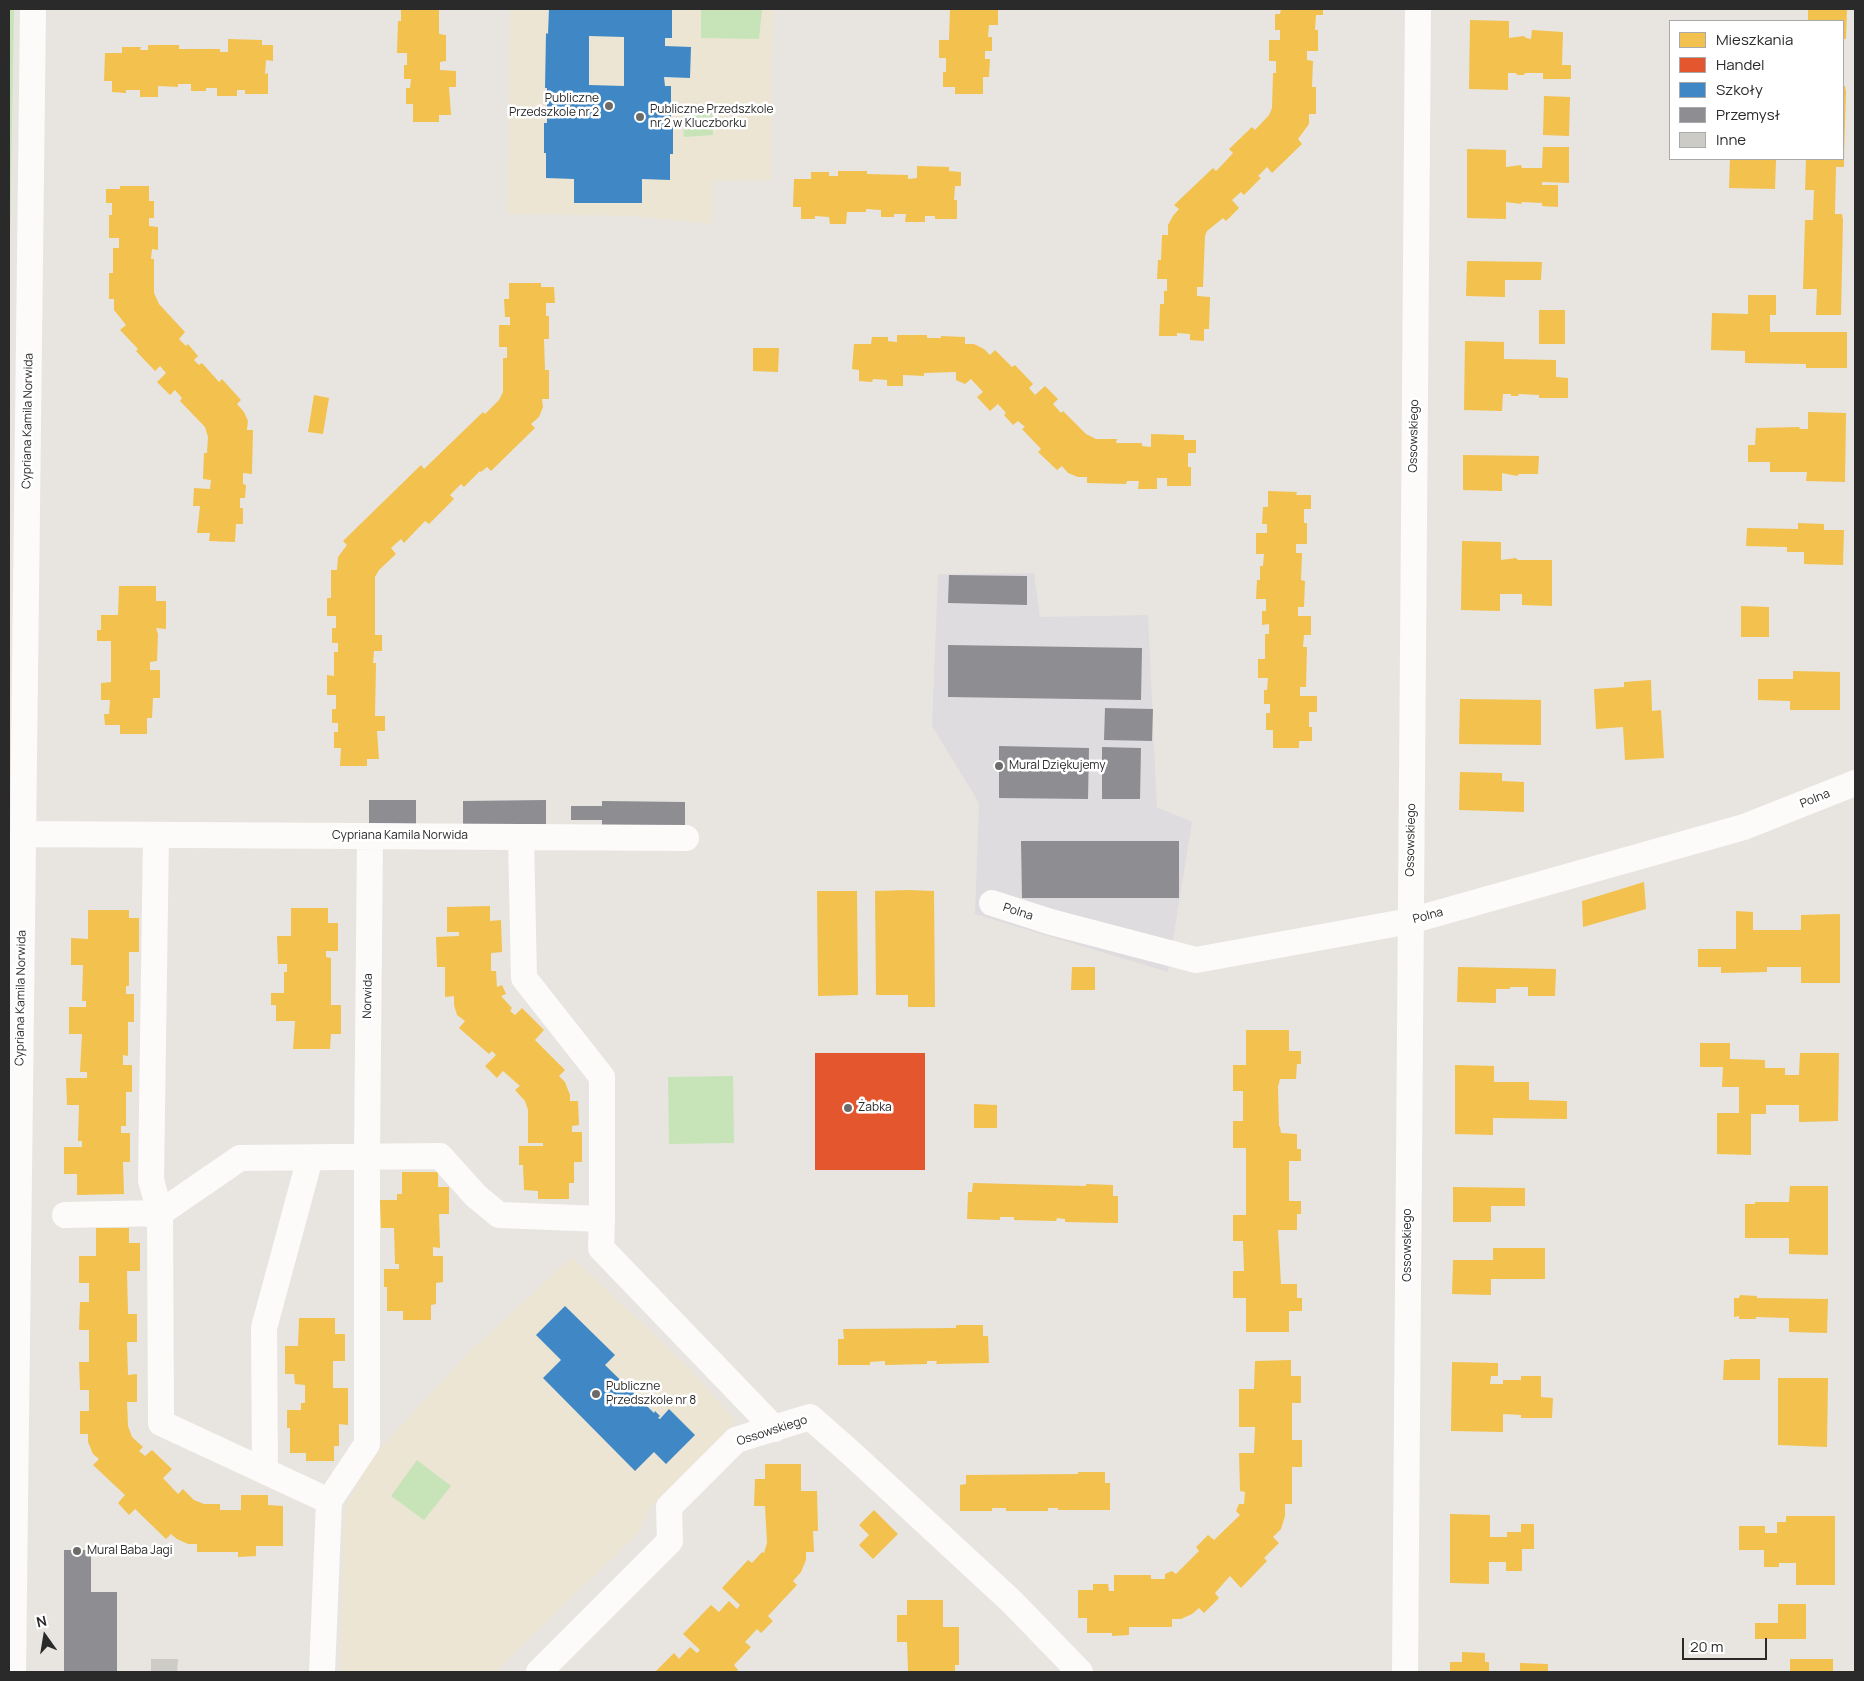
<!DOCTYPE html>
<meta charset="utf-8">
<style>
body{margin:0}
#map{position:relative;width:1864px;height:1681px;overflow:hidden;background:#e8e5e0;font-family:Manrope,sans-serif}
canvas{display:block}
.frame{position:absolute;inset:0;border:10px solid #2a2a2a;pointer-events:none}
.legend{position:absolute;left:1669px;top:20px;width:175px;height:140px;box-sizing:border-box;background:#fff;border:1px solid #aaa;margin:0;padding:6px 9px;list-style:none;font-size:15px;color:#2a2a2a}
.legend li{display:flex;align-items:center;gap:10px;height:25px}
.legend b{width:25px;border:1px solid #aaa}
.north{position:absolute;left:20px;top:1611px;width:50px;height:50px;-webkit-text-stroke:4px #fff;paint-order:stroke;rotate:347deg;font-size:14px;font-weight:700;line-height:20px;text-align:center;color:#2a2a2a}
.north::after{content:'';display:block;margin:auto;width:18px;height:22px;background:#2a2a2a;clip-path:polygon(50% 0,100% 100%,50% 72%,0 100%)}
.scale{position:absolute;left:1682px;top:1638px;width:85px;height:22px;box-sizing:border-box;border:2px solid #2a2a2a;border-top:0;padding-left:6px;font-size:15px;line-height:18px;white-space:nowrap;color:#2a2a2a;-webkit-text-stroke:4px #fff;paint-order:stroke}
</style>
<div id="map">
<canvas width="1864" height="1681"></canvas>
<div class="frame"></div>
<ul class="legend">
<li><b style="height:14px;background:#f2c14e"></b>Mieszkania</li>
<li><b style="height:14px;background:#e4572e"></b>Handel</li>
<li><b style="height:14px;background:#3f88c5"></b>Szkoły</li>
<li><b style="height:14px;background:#8d8d92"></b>Przemysł</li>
<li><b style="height:14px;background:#cdcbc6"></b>Inne</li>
</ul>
<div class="north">N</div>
<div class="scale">20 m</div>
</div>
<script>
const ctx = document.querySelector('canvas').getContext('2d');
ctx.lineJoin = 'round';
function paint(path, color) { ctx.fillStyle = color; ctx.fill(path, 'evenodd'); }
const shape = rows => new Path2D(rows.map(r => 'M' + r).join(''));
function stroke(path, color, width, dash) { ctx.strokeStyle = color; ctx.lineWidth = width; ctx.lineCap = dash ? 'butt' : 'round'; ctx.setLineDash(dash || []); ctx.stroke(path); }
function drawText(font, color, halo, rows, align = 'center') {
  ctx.font = font + ' Manrope,sans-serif'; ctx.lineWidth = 5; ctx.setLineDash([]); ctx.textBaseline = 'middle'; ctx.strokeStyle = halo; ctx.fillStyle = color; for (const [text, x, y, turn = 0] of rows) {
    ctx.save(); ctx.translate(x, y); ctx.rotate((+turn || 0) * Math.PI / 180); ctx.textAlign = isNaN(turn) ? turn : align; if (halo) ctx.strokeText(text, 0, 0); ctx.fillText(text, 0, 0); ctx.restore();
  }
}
paint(shape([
 [1034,573,1040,617,1148,615,1157,807,1192,822,1168,972,975,914,979,803,932,726,938,574]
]), '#dfdcdf');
paint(shape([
 [510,9,774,9,772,53,772,180,713,181,712,224,630,216,507,214],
 [572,1257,688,1367,736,1421,651,1506,638,1533,495,1672,340,1672,344,1508,374,1455,468,1353]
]), '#ece5d4');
paint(shape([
 [9,9,14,9,9,302],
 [701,9,762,9,759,39,701,38],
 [712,104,713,135,684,137,682,105],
 [733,1076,734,1143,669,1144,668,1077],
 [417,1460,451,1486,424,1520,391,1496]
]), '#c7e4b8');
paint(shape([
 [401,9,439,9,439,34,446,35,446,61,440,62,440,70,456,71,456,87,449,87,451,115,439,115,439,122,413,122,413,104,406,104,406,88,410,88,411,79,404,79,404,65,407,65,407,53,397,53,398,21,401,21],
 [950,9,998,9,998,25,989,25,988,37,992,37,992,51,985,51,985,59,990,59,989,77,983,77,983,94,955,94,955,87,943,87,943,72,946,72,946,58,939,58,939,40,949,40],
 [1281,9,1323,9,1323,15,1316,15,1315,30,1318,30,1318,51,1307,51,1307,60,1313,61,1312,87,1316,87,1316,114,1309,114,1309,124,1298,139,1302,144,1272,173,1267,167,1258,176,1261,178,1244,195,1241,192,1232,200,1239,208,1226,221,1223,218,1207,231,1205,236,1203,287,1197,287,1197,296,1210,297,1209,329,1204,329,1204,341,1190,340,1190,334,1177,333,1177,336,1159,336,1160,304,1164,304,1164,291,1167,291,1167,279,1157,279,1158,260,1161,260,1162,235,1168,235,1168,225,1173,216,1179,209,1174,205,1213,168,1216,171,1222,165,1233,153,1229,149,1252,127,1255,130,1269,115,1272,108,1273,73,1276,73,1276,61,1269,61,1269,40,1280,40,1280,30,1275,30,1275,14,1280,14],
 [1808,9,1847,9,1846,39,1843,39,1843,21,1808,21],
 [1470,20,1509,21,1509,38,1524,36,1526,38,1531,39,1532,30,1563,32,1562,65,1571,65,1571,79,1543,79,1543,73,1525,73,1524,75,1517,75,1516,73,1508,73,1508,90,1469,89],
 [228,39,262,40,262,45,273,45,273,61,266,60,265,74,268,73,268,94,245,94,245,90,237,90,237,96,217,96,217,88,206,88,206,91,191,91,191,84,178,84,178,87,158,86,158,97,140,97,140,90,126,90,126,93,112,92,112,81,104,81,105,53,122,53,122,47,141,47,140,50,148,50,148,45,179,45,179,49,220,49,220,52,228,52],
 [1843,86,1845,86,1846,92,1844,157,1843,157],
 [1544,96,1570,97,1569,136,1543,135],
 [1543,147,1569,147,1569,183,1542,182,1542,185,1558,185,1558,207,1542,206,1542,203,1522,202,1521,204,1506,202,1506,219,1467,218,1467,149,1506,150,1506,167,1521,165,1522,168,1542,168],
 [1730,159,1776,160,1775,189,1729,188],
 [1806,159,1844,159,1844,167,1836,167,1835,214,1842,214,1843,220,1841,315,1816,315,1817,289,1803,289,1805,220,1813,220,1814,190,1805,190],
 [917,166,949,167,949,171,961,172,961,186,955,186,954,200,957,200,957,219,935,219,935,216,925,216,925,222,905,222,906,214,894,214,894,217,881,217,881,210,866,209,866,212,847,212,846,224,830,224,829,217,815,216,815,219,801,219,801,207,793,207,794,179,811,179,811,172,829,172,829,176,838,176,838,171,867,171,867,174,908,175,908,179,917,178],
 [120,186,149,186,149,201,154,201,154,218,149,218,149,226,158,227,158,250,152,249,151,259,154,259,154,293,159,304,185,332,179,339,186,346,188,344,198,356,194,360,199,365,202,363,219,382,222,379,241,400,237,404,244,412,248,421,247,430,253,430,252,474,243,473,243,484,246,485,245,498,240,498,240,508,243,508,243,524,236,524,235,542,209,541,210,533,197,533,200,506,193,506,194,488,210,489,211,480,203,479,204,453,207,453,208,437,205,427,180,401,182,398,175,390,170,395,157,382,166,373,160,366,155,371,136,351,138,349,120,330,126,325,114,310,114,299,109,299,109,273,113,273,113,248,119,248,119,238,109,238,109,215,112,215,112,203,106,203,106,189,120,189],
 [1467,261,1542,262,1541,280,1505,280,1505,297,1466,296],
 [509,283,541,283,541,287,554,287,555,303,546,303,546,316,549,316,549,339,544,339,545,370,549,370,549,399,542,399,543,407,539,417,531,424,535,428,491,471,487,467,481,472,480,471,464,487,461,484,450,495,454,499,429,524,425,521,404,543,401,539,391,548,396,554,379,570,375,577,375,635,382,635,382,651,374,651,373,663,376,663,375,716,385,716,385,731,377,731,379,759,367,759,367,766,340,766,341,748,334,748,334,732,338,732,338,723,332,723,332,709,336,709,336,695,327,695,327,675,334,676,334,652,338,652,338,643,332,643,332,628,336,628,336,616,327,616,327,598,331,598,331,570,337,570,338,557,347,545,343,541,421,465,424,469,483,412,485,414,499,400,503,392,503,358,507,358,507,347,499,347,499,325,510,325,510,317,505,317,504,299,509,299],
 [1748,295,1776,295,1776,315,1770,315,1770,332,1847,332,1847,368,1806,368,1806,364,1745,363,1745,351,1711,350,1712,313,1748,314],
 [1539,310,1565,310,1565,344,1539,344],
 [897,335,927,335,927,338,941,338,941,336,965,337,965,344,974,344,984,349,990,355,995,350,1012,367,1015,365,1033,384,1029,388,1035,395,1045,386,1058,399,1053,404,1061,413,1063,411,1086,434,1096,439,1117,439,1116,443,1142,443,1142,446,1151,447,1151,434,1184,435,1184,440,1196,440,1196,453,1188,453,1188,467,1191,467,1191,486,1167,486,1167,478,1157,478,1157,489,1138,489,1139,481,1127,481,1126,484,1087,483,1087,477,1078,477,1068,473,1062,466,1057,470,1038,452,1041,449,1022,429,1025,427,1018,421,1013,425,1004,415,1006,413,998,404,990,411,977,397,983,392,971,379,965,384,956,380,956,372,924,373,924,376,903,375,903,386,887,386,887,380,873,379,872,382,859,381,859,370,852,369,854,344,871,344,872,337,888,337,888,341,897,342],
 [1465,341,1504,342,1504,359,1556,360,1556,377,1568,378,1568,398,1539,398,1539,395,1519,394,1518,396,1511,396,1511,394,1503,394,1502,411,1464,410],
 [753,348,779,348,778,372,753,371],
 [314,395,329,398,323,434,308,432],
 [1808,412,1846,413,1845,482,1806,481,1807,472,1770,472,1770,462,1748,462,1748,445,1755,445,1756,428,1799,427,1800,429,1808,429],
 [1463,455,1539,456,1538,474,1519,474,1517,476,1502,473,1502,491,1463,490],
 [1268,491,1297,492,1296,495,1311,495,1311,509,1304,509,1304,523,1307,523,1307,544,1296,544,1296,553,1302,553,1301,580,1305,581,1304,607,1298,607,1298,616,1311,616,1311,635,1304,635,1303,647,1307,647,1306,687,1300,687,1300,696,1317,696,1317,712,1309,712,1309,727,1312,727,1312,741,1299,741,1299,748,1273,748,1273,730,1266,730,1266,713,1270,713,1270,704,1264,704,1264,690,1267,690,1268,678,1258,678,1258,659,1265,659,1265,634,1269,634,1269,624,1262,625,1262,611,1266,611,1266,599,1256,599,1257,580,1260,580,1260,566,1263,566,1264,554,1256,554,1256,533,1267,533,1267,524,1262,524,1263,507,1268,507],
 [1798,523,1824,524,1824,530,1844,530,1843,565,1804,564,1804,552,1787,552,1787,547,1746,546,1747,528,1798,529],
 [1462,541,1501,542,1501,560,1516,558,1518,560,1552,560,1552,606,1522,605,1522,594,1500,594,1500,611,1461,610],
 [119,586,156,586,156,601,166,601,166,629,156,628,158,634,157,661,150,662,150,670,160,670,160,698,153,698,152,718,147,718,147,734,120,734,120,725,105,725,104,714,109,714,110,700,101,700,101,683,111,682,111,641,97,641,97,630,101,630,101,615,118,615],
 [1741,606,1769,607,1769,637,1741,637],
 [1793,671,1840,672,1840,710,1790,710,1790,701,1758,700,1758,679,1793,679],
 [1651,680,1652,711,1661,710,1664,758,1625,760,1623,727,1596,729,1594,689,1624,687,1624,682],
 [1460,699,1541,700,1541,745,1459,744],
 [1460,772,1502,773,1502,781,1524,782,1524,812,1459,810],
 [1644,882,1646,909,1583,927,1582,901],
 [908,890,934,891,935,1007,908,1007,908,995,876,995,875,891],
 [817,891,857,891,858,995,818,996],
 [490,906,490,921,501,920,502,952,491,953,491,971,496,971,497,987,502,985,506,994,501,996,512,1008,510,1011,515,1015,522,1008,544,1030,535,1040,565,1070,559,1076,565,1082,570,1095,570,1101,578,1101,579,1125,572,1126,572,1132,582,1132,582,1162,574,1162,574,1183,569,1183,569,1199,538,1199,538,1191,524,1190,523,1165,519,1165,519,1146,543,1146,543,1143,528,1143,528,1110,525,1101,515,1090,520,1086,503,1071,497,1078,485,1066,496,1055,492,1051,489,1054,459,1028,465,1021,457,1015,454,1005,454,996,445,997,445,967,437,967,436,937,459,936,459,932,447,932,447,907],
 [291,908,328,908,328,923,338,923,338,951,326,951,326,957,331,958,331,1005,341,1005,341,1034,331,1034,330,1049,293,1049,295,1021,276,1021,276,1005,271,1005,271,993,284,993,284,972,287,972,287,964,278,964,277,936,291,936],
 [88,910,129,910,129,918,139,918,139,952,129,952,129,986,126,986,126,994,134,994,134,1022,128,1022,128,1056,123,1055,123,1065,132,1065,132,1092,126,1092,126,1126,121,1126,121,1133,130,1133,130,1162,123,1162,124,1194,77,1195,77,1174,64,1174,64,1147,82,1147,82,1141,78,1141,79,1105,67,1105,66,1078,87,1078,87,1072,80,1072,82,1034,69,1034,69,1007,86,1007,86,1001,82,1001,83,965,71,965,71,938,88,939],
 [1736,911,1753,912,1753,930,1801,930,1801,915,1840,914,1840,983,1801,983,1801,967,1767,967,1767,972,1721,973,1721,967,1698,967,1698,949,1736,949],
 [1072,967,1095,967,1095,990,1071,990],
 [1458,967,1556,969,1555,996,1528,996,1528,987,1510,987,1510,989,1496,989,1496,1003,1457,1002],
 [1246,1030,1289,1030,1289,1051,1301,1051,1301,1064,1297,1064,1296,1079,1280,1079,1278,1087,1279,1126,1280,1127,1281,1133,1297,1134,1297,1149,1301,1149,1301,1161,1289,1161,1289,1201,1301,1201,1301,1214,1297,1214,1297,1230,1278,1230,1281,1284,1297,1284,1297,1298,1302,1298,1302,1311,1289,1311,1289,1332,1246,1332,1246,1298,1233,1298,1233,1271,1244,1271,1243,1241,1233,1241,1233,1215,1246,1215,1246,1148,1233,1148,1233,1121,1243,1121,1243,1091,1233,1091,1233,1065,1246,1065],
 [1700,1043,1730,1043,1730,1059,1765,1060,1765,1068,1785,1068,1785,1075,1799,1075,1800,1053,1839,1053,1838,1121,1799,1122,1799,1105,1766,1105,1766,1114,1751,1114,1751,1155,1717,1154,1717,1113,1739,1113,1739,1087,1722,1087,1723,1067,1700,1067],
 [1455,1065,1494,1066,1494,1082,1529,1082,1529,1100,1567,1101,1567,1119,1493,1118,1493,1135,1455,1134],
 [974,1104,997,1105,997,1128,974,1128],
 [402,1172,438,1172,438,1187,449,1187,449,1214,439,1214,440,1248,433,1247,433,1256,443,1256,443,1282,436,1283,436,1304,431,1305,431,1320,403,1320,403,1311,387,1311,387,1287,384,1287,384,1269,399,1269,399,1264,395,1264,394,1228,381,1228,380,1200,397,1200,397,1194,402,1194],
 [973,1183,1086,1186,1086,1184,1113,1185,1113,1196,1118,1196,1118,1223,1065,1222,1065,1219,1057,1218,1056,1221,1014,1220,1014,1217,1000,1217,1000,1220,967,1219,968,1192,972,1192],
 [1790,1186,1828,1186,1828,1255,1789,1254,1789,1238,1745,1238,1745,1204,1755,1204,1755,1202,1789,1202],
 [1453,1187,1525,1188,1525,1206,1491,1206,1491,1222,1453,1222],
 [96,1228,129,1228,129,1243,140,1243,140,1271,127,1271,128,1314,137,1314,137,1342,127,1342,128,1375,137,1374,137,1402,127,1402,128,1426,132,1437,143,1447,139,1451,145,1456,152,1450,172,1469,163,1478,178,1494,183,1489,194,1500,204,1504,220,1504,220,1510,241,1510,241,1495,268,1495,268,1505,283,1506,283,1546,256,1546,256,1556,238,1557,238,1552,197,1552,197,1544,188,1544,177,1539,171,1534,166,1539,135,1509,129,1515,118,1503,125,1495,93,1465,99,1459,93,1454,88,1442,88,1434,80,1434,80,1411,89,1411,89,1390,80,1390,79,1362,89,1362,89,1330,79,1330,80,1302,89,1302,89,1283,79,1283,79,1256,96,1256],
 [1493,1248,1545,1248,1545,1279,1491,1279,1491,1295,1452,1294,1453,1260,1493,1260],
 [1740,1295,1757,1296,1757,1298,1828,1299,1827,1333,1789,1332,1789,1318,1756,1317,1756,1319,1739,1319,1739,1316,1734,1317,1734,1298,1739,1298],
 [299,1318,335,1318,335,1334,345,1334,345,1361,333,1361,333,1388,348,1388,348,1425,339,1424,339,1446,334,1446,334,1461,306,1461,306,1453,290,1453,290,1428,287,1428,287,1410,301,1410,301,1403,305,1403,305,1385,295,1384,294,1374,285,1374,285,1346,298,1346],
 [956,1325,983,1325,983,1336,988,1336,989,1363,936,1364,937,1361,927,1361,927,1364,885,1365,885,1361,870,1362,870,1365,838,1365,838,1339,844,1339,843,1329,956,1328],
 [1730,1359,1760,1359,1760,1380,1723,1380,1724,1360,1730,1360],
 [1291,1360,1291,1376,1301,1376,1301,1403,1292,1403,1292,1440,1302,1440,1302,1467,1292,1467,1292,1504,1285,1504,1285,1516,1281,1529,1273,1537,1279,1543,1264,1558,1267,1561,1241,1588,1230,1576,1215,1593,1219,1598,1204,1613,1199,1608,1192,1614,1181,1619,1172,1619,1172,1627,1129,1627,1129,1635,1112,1636,1112,1633,1087,1633,1087,1618,1078,1618,1078,1590,1093,1590,1093,1584,1108,1584,1109,1591,1114,1591,1114,1575,1151,1575,1151,1579,1165,1579,1165,1574,1172,1571,1176,1574,1199,1551,1196,1547,1208,1535,1214,1540,1240,1515,1236,1511,1239,1504,1244,1504,1245,1492,1240,1491,1239,1453,1254,1453,1255,1427,1239,1427,1239,1389,1254,1389,1255,1361],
 [1452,1362,1498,1363,1498,1376,1491,1376,1490,1384,1503,1384,1503,1380,1521,1380,1521,1376,1541,1376,1541,1397,1553,1398,1552,1418,1521,1418,1521,1415,1503,1414,1503,1432,1451,1431],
 [1778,1378,1828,1378,1827,1447,1778,1445],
 [765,1464,801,1464,801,1491,817,1491,818,1531,813,1531,814,1552,806,1552,806,1560,801,1572,793,1581,797,1585,768,1616,773,1621,761,1633,757,1629,745,1642,751,1647,734,1665,738,1670,736,1672,655,1672,674,1653,679,1659,690,1647,697,1653,700,1650,683,1634,711,1605,719,1612,729,1601,737,1609,740,1605,722,1588,748,1560,752,1563,762,1552,764,1553,767,1543,765,1506,754,1506,755,1479,765,1479],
 [1078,1472,1105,1472,1105,1483,1110,1483,1110,1510,1058,1510,1058,1508,1048,1508,1048,1511,1006,1511,1006,1508,992,1508,992,1511,960,1511,960,1485,966,1484,966,1475,1078,1474],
 [874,1510,898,1534,873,1559,859,1545,869,1535,859,1525],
 [1450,1514,1490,1515,1490,1537,1507,1537,1507,1532,1521,1532,1521,1524,1534,1524,1534,1549,1522,1549,1522,1571,1506,1571,1506,1562,1489,1562,1489,1584,1450,1583],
 [1786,1516,1835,1516,1835,1585,1796,1585,1796,1563,1779,1563,1779,1567,1764,1567,1764,1550,1739,1550,1739,1526,1765,1526,1765,1533,1777,1533,1777,1522,1786,1522],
 [907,1600,943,1600,943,1627,959,1627,959,1665,955,1665,955,1672,908,1672,907,1642,897,1642,897,1615,907,1615],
 [1778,1604,1806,1604,1806,1639,1755,1639,1755,1623,1778,1623],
 [1462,1652,1485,1653,1485,1662,1489,1662,1489,1672,1450,1672,1450,1662,1462,1662],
 [1790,1659,1833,1659,1833,1672,1790,1672],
 [1520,1663,1548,1664,1548,1672,1520,1672]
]), '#f2c14e');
paint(shape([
 [815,1053,925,1053,925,1170,815,1170]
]), '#e4572e');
paint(shape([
 [549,9,672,9,672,38,665,38,665,46,691,47,690,78,664,77,665,86,671,86,671,125,673,125,673,154,670,154,670,180,642,179,642,203,574,203,574,179,546,178,546,153,544,153,544,123,547,123,547,88,545,88,546,33,548,34],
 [589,36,624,37,624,86,589,85],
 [565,1306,615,1355,605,1365,654,1413,655,1411,660,1416,658,1418,660,1419,669,1409,695,1435,666,1464,654,1452,635,1471,543,1378,561,1360,536,1335]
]), '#3f88c5');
paint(shape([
 [949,575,1027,576,1027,605,948,603],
 [948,645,1142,648,1141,700,948,697],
 [1105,708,1153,709,1152,741,1104,740],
 [999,746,1089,748,1088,799,999,798],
 [1102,747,1141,748,1140,799,1102,799],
 [369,800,416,800,416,824,369,823],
 [546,800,546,824,463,824,463,801],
 [602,801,685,802,685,825,602,825,602,820,571,820,571,806,602,806],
 [1021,841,1179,841,1179,898,1022,898],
 [64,1550,91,1550,91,1592,117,1592,117,1672,64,1672]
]), '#8d8d92');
paint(shape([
 [151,1659,178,1659,177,1672,151,1672]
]), '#cdcbc6');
stroke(shape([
 [23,834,686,838],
 [156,835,151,1180,160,1213,240,1158,440,1156,476,1196,499,1215,602,1219,601,1248,775,1429],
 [521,837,524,978,602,1077,602,1219],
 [992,903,1051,922,1196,960,1410,921,1744,827,1855,783],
 [65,1215,160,1213,161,1423,329,1501,322,1672],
 [265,1471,264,1328,310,1158],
 [329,1501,367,1444,367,1156,370,836],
 [13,1672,33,9],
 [539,1672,670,1541,669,1507,736,1440,810,1417,851,1453,1011,1601,1080,1672],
 [1405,1672,1418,9]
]), '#fcfbfa', 26);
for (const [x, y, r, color] of [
 [609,106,5,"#6c6b6a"],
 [640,117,5,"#6c6b6a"],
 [999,766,5,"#6c6b6a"],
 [848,1108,5,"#6c6b6a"],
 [596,1394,5,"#6c6b6a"],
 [77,1551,5,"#6c6b6a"]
]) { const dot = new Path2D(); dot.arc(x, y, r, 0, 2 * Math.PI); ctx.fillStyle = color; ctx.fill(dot); stroke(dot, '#fff', 2); }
drawText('12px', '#2a2a2a', '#fff', [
 ["Publiczne",599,99,"right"],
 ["Przedszkole nr 2",599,113,"right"],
 ["Publiczne Przedszkole",650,110],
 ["nr 2 w Kluczborku",650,124],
 ["Mural Dziękujemy",1009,766],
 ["Żabka",858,1108],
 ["Publiczne",606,1387],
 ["Przedszkole nr 8",606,1401],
 ["Mural Baba Jagi",87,1551]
], 'left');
drawText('12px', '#2a2a2a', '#fff', [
 ["Cypriana Kamila Norwida",28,421,-89],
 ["Ossowskiego",1414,436,-89],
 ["Polna",1815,799,-22],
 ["Cypriana Kamila Norwida",400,836],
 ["Ossowskiego",1411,840,-89],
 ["Polna",1018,912,18],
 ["Polna",1428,916,-15],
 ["Norwida",368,996,-89],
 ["Cypriana Kamila Norwida",21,998,-89],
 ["Ossowskiego",1408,1245,-90],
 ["Ossowskiego",772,1431,-18]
]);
</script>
